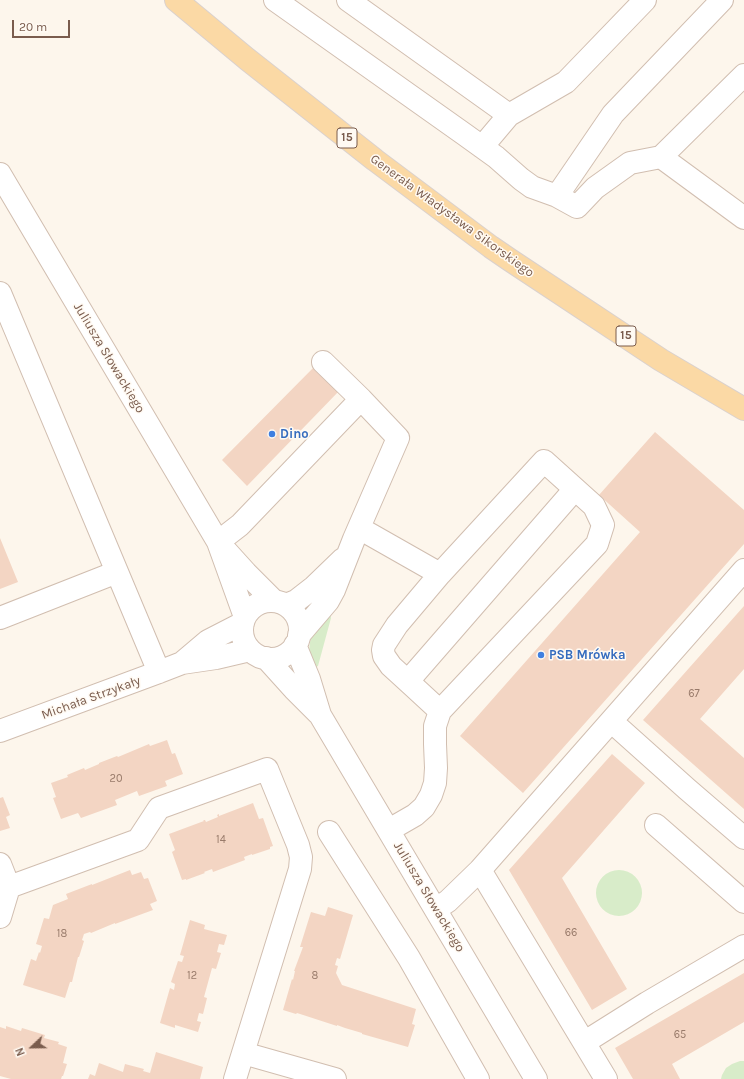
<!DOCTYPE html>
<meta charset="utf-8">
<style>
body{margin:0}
#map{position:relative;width:744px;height:1079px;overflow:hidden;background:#fdf6ec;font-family:Karla,sans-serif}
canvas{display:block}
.north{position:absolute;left:12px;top:1027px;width:40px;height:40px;-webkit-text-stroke:3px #fffaf3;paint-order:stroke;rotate:248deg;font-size:11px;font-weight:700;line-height:16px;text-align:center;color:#7a5c4d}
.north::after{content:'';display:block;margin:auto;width:14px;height:18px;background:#7a5c4d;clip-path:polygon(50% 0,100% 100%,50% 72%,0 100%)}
.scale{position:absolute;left:12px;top:20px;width:58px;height:18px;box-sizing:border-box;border:2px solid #7a5c4d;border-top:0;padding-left:5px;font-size:12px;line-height:14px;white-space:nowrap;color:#7a5c4d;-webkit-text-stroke:3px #fffaf3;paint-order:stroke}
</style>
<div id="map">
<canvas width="744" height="1079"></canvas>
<div class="north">N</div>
<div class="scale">20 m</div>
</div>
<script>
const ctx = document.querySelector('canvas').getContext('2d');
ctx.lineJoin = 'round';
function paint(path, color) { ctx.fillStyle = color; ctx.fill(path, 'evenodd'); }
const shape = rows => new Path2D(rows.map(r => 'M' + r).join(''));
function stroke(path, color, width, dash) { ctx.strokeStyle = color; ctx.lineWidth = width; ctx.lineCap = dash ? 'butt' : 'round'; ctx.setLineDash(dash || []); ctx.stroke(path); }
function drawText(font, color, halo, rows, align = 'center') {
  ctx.font = font + ' Karla,sans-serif'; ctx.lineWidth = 3; ctx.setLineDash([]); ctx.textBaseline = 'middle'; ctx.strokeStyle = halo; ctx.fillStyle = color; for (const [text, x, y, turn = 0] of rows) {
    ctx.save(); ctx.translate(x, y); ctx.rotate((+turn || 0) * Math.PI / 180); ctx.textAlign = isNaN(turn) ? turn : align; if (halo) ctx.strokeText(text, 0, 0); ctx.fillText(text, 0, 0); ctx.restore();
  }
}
paint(shape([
 [330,612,331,618,318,666,314,668,309,651,310,642,312,633],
 '596 893a23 23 0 1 1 46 0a23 23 0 1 1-46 0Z',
 [740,1061,744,1061,744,1079,721,1079,722,1075,726,1068,732,1064]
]), '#d8ecc9');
paint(shape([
 [315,366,340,390,247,486,222,460],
 [655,432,744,510,744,544,523,793,460,736,640,532,599,495],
 [0,538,18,582,0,589],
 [744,606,744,669,700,719,744,758,744,809,643,720],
 [167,740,172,754,175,753,183,774,165,781,167,786,139,796,137,791,115,800,117,805,81,818,78,813,61,819,53,798,56,797,51,783,68,777,67,775,84,768,85,770,99,764,99,763,117,756,118,757,149,744,150,746],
 [612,754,645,783,562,878,627,989,592,1010,509,870],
 [3,797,10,815,6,817,10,828,0,831,0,798],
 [253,803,259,819,263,818,273,846,270,847,270,849,252,855,252,854,244,857,245,860,213,872,212,869,204,872,205,873,186,880,186,879,182,880,172,852,175,850,169,834,204,821,203,820,205,820,206,822,218,817,217,815,219,814,219,816],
 [130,870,132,875,141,872,144,879,148,878,157,901,150,904,153,910,115,924,115,923,91,933,90,932,84,934,82,940,84,941,79,957,78,957,72,982,70,982,65,998,23,985,31,959,36,961,39,952,40,953,42,946,36,944,44,918,49,919,53,905,68,899,66,894,92,884,92,885],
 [328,907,353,915,340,959,337,958,335,965,338,966,336,973,342,985,416,1009,412,1024,415,1025,408,1047,362,1034,362,1033,345,1028,337,1025,337,1026,297,1013,296,1014,283,1010,292,979,293,980,295,971,294,971,303,947,300,947,311,912,325,916],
 [190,920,205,925,204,929,227,935,224,945,219,944,217,952,221,953,216,969,212,968,204,997,207,998,203,1014,199,1013,197,1021,201,1022,198,1032,175,1025,175,1028,160,1023,170,988,174,990,175,984,171,982,178,961,182,962,184,956,180,955],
 [744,973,744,1022,672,1064,680,1079,633,1079,615,1048],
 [6,1026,21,1031,22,1028,45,1035,44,1038,59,1042,58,1044,67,1047,63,1063,67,1064,63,1076,62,1076,61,1079,11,1079,0,1076,0,1027,6,1029],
 [156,1052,203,1067,200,1079,88,1079,90,1074,95,1076,99,1063,123,1072,125,1064,144,1069,143,1071,150,1073]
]), '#f3d5c3');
const minor = shape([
 [275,0,464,134,496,157,521,179,532,187,557,196,577,207,595,188,630,163,661,157,744,75],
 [348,0,509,115],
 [482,147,509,115,566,82,645,0],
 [661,157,744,218],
 [0,174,218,542,245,617],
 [557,196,613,114,722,0],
 [0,293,159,672],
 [359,528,440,574,544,461,594,506,603,525,597,544,440,711,435,726,435,744,436,768,435,783,431,795,424,807,415,815,389,830],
 [218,542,240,525,361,399,323,362],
 [227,552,246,573,274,601],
 '242 630a29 29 0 1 1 58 0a29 29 0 1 1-58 0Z',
 [286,605,296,601,314,587,343,559],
 [0,618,117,572],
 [299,635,328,601,334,590,354,539,398,438,361,399],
 [295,645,309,679,320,715,536,1079],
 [266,658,294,689,318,713],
 [182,663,208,641,243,623],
 [408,681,575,489],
 [440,711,414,687,391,666,384,656,383,650,384,645,397,625,440,574],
 [611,721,687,789,744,838],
 [0,731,159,672,182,663,216,658,250,650],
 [656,825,744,902],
 [329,832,409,958,478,1079],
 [0,864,9,887,0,917],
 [480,870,606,1079],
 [9,887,138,840,159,808,267,769,298,845,301,857,300,869,235,1079],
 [436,909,448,901,480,870,744,570],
 [585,1042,647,1003,744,946],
 [243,1053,335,1079]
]);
const major = shape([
 [176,0,247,59,375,160,491,247,510,260,661,360,744,409]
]);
stroke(minor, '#d1beb0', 24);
stroke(major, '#dad1cd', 24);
stroke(minor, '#fff', 22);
stroke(major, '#fbd9a5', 22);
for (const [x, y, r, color] of [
 [272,434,4,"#3f7fe0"],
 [541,655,4,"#3f7fe0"]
]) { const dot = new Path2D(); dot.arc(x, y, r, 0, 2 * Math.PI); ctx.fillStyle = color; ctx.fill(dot); stroke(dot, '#fffaf3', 1.5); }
drawText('11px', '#987a6a', null, [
 ["67",694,694],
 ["20",116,779],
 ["14",221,840],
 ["66",571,933],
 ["18",62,934],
 ["12",192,976],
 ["8",315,976],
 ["65",680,1035]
]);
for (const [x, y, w] of [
 [347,138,20],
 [626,336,20]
]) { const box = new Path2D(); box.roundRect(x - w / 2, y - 10, w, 20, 3); ctx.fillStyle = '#fffaf3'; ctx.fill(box); stroke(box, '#7a5c4d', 1); }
drawText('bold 12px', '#7a5c4d', null, [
 ["15",347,138],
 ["15",626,336]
]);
drawText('13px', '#7a5c4d', '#fffaf3', [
 ["Generała Władysława Sikorskiego",452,216,36],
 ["Juliusza Słowackiego",109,358,59],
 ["Michała Strzykały",91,698,-20],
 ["Juliusza Słowackiego",429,897,59]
]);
drawText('bold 13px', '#366cbe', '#fffaf3', [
 ["Dino",280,434],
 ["PSB Mrówka",549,655]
], 'left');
</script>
